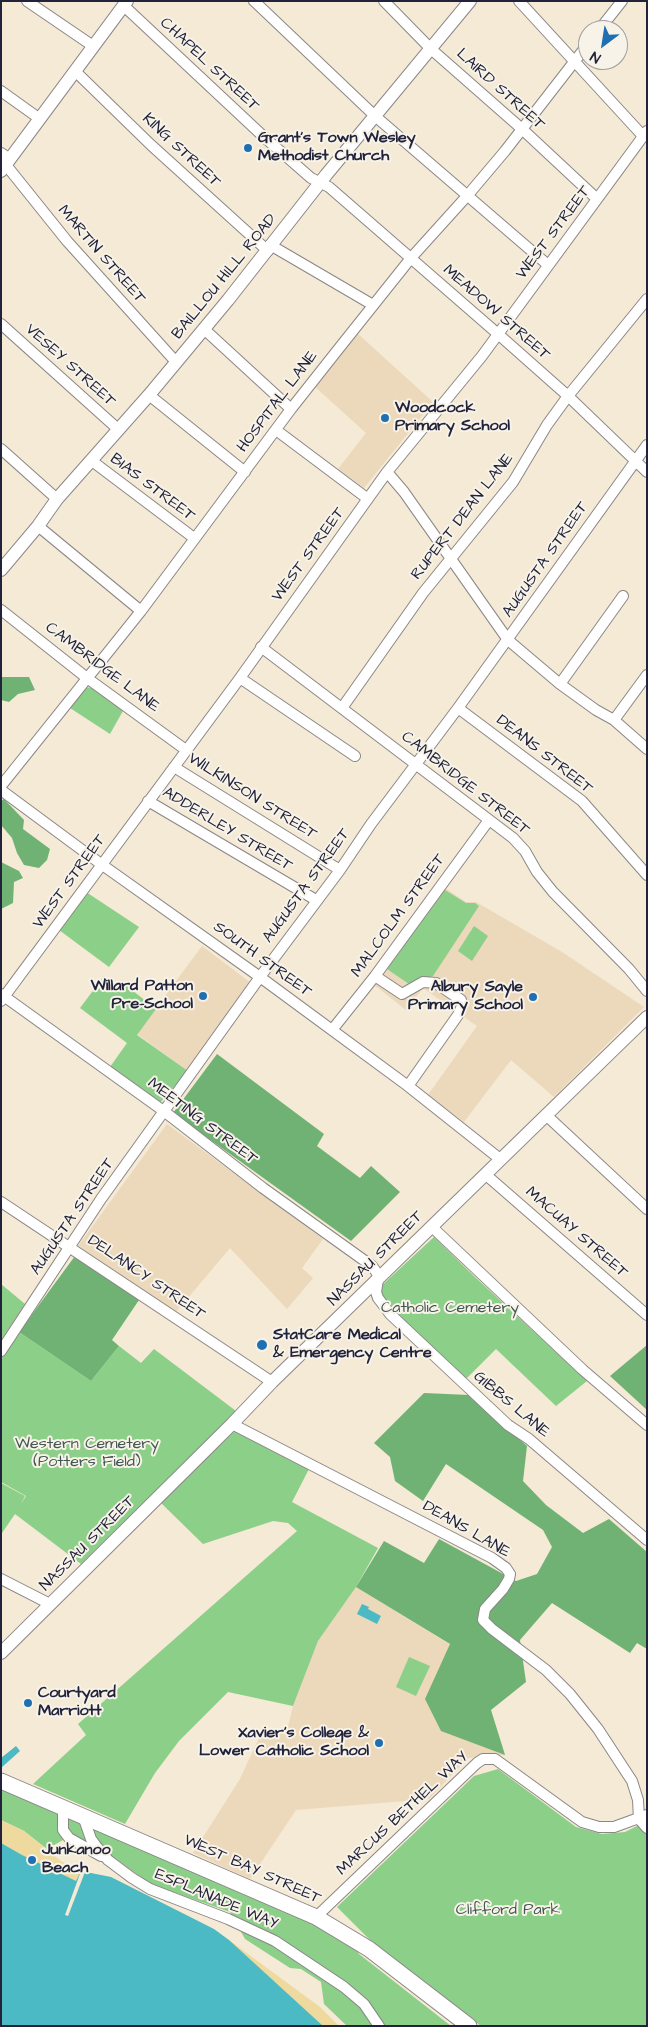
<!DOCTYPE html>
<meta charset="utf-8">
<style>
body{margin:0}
#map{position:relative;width:648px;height:2027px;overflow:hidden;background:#f4ead5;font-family:"Architects Daughter",sans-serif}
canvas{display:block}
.frame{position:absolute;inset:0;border:2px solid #22223b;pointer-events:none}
.north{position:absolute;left:578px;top:20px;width:50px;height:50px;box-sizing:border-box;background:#f7f3e8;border:1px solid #a29fa3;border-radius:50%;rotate:211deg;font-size:14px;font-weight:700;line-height:20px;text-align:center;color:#22223b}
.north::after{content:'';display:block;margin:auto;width:18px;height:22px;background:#1f6fb2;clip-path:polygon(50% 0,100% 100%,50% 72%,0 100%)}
</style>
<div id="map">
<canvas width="648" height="2027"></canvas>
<div class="frame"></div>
<div class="north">N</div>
</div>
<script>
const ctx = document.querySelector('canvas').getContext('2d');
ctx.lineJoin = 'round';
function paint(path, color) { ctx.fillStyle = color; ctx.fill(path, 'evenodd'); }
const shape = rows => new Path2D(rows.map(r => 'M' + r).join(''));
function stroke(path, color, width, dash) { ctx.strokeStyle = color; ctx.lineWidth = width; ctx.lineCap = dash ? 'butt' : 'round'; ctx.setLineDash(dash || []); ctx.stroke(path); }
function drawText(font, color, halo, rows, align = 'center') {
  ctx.font = font + ' "Architects Daughter",sans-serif'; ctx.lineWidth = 4; ctx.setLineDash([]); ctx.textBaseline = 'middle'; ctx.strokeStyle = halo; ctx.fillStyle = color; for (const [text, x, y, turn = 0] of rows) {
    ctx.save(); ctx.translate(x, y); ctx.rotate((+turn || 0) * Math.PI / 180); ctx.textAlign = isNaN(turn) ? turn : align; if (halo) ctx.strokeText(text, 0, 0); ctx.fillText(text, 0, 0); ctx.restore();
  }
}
paint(shape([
 [357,333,433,402,364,488,338,469,366,433,313,385],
 [445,888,466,902,476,902,562,952,644,1007,554,1097,511,1060,464,1122,428,1095,477,1026,423,988,406,1010,373,984],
 [202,946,251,983,188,1071,137,1034],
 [167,1124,323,1239,302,1268,313,1278,287,1309,230,1248,176,1312,78,1246],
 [356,1587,475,1660,505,1755,468,1758,429,1799,296,1810,250,1879,193,1853,240,1779,264,1727,287,1731,293,1706,318,1641]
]), '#ecd8ba');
paint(shape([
 [93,687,124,709,110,734,70,708,85,688],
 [445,890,466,903,475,903,479,906,433,976,409,984,387,969],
 [86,892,139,927,109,967,59,930],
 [474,926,488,936,472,961,458,951],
 [104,976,117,988,123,983,156,1009,137,1035,188,1071,160,1103,110,1067,127,1043,80,1008],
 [434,1237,475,1277,587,1381,556,1406,496,1349,465,1380,380,1296,380,1287],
 [1,1284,25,1304,1,1340],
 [19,1332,91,1381,119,1346,141,1363,154,1349,236,1411,81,1564,15,1514,2,1533,1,1532,1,1483,25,1496,21,1504,26,1496,1,1482,1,1359],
 [235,1431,309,1469,292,1502,378,1548,356,1587,318,1641,293,1706,228,1692,179,1741,155,1773,125,1824,33,1784,86,1735,78,1724,297,1531,288,1523,273,1521,203,1544,160,1502],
 [409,1657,430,1666,416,1696,396,1687],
 [498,1769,576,1827,602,1834,625,1832,647,1821,647,2026,481,2026,372,1942,337,1907,474,1776],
 [1,1787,304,1917,354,1945,359,1954,451,2026,347,2026,324,2004,321,1982,301,1969,290,1968,245,1939,230,1912,150,1884,115,1858,63,1840,47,1849,24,1831,1,1820]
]), '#8bcf88');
paint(shape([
 [1,677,29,677,35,690,18,694,9,702,1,700],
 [4,799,24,820,23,829,50,849,47,860,39,868,24,865,17,853,12,838,1,825,1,801],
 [1,862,19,871,23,878,14,882,13,903,1,909],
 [217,1054,324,1134,317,1146,360,1178,371,1166,400,1192,351,1241,173,1113],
 [75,1256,139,1300,112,1340,119,1346,91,1381,19,1332],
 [647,1345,647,1410,610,1376],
 [424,1393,469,1395,527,1446,523,1481,546,1505,583,1533,609,1519,647,1552,647,1649,637,1643,630,1653,552,1603,520,1640,526,1682,491,1710,505,1755,441,1731,425,1699,450,1644,356,1587,384,1541,424,1563,439,1539,516,1581,537,1574,552,1547,543,1530,446,1464,423,1501,395,1481,390,1457,374,1443]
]), '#70b274');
paint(shape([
 [1,1820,24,1831,61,1861,81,1871,71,1899,1,1858],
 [229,1940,320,2007,339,2026,303,2026]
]), '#eeda9e');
paint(shape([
 [362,1604,369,1607,368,1609,381,1616,377,1624,357,1614],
 [16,1746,20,1751,1,1768,1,1758],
 [1,1843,22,1855,76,1881,81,1871,111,1877,214,1929,229,1940,323,2026,1,2026]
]), '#4cbac4');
paint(shape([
 [81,1871,85,1872,68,1916,65,1915]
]), '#f4ead5');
const minor = shape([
 [27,1,93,46],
 [254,1,375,116,548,265],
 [384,1,431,49,522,129,597,199],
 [519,1,643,136],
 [124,6,264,137,311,178,329,187,498,334,568,396,647,472],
 [599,30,622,1],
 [75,71,151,145,268,251],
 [1,91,40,119],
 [1,153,10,159],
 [6,165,67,241,176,362],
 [272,246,373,305],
 [1,324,119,430],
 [204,329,291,409],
 [149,395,245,472],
 [276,430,368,499],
 [1,449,57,499],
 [92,461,194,538],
 [387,472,404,492,508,640,560,684,596,710,614,720,647,749],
 [38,526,141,611],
 [1,610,87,678,186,750],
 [261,647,513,838,525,851,537,872,553,892,629,969,647,991],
 [240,678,355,756],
 [560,684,623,596],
 [342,708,423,593,513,482,547,425,568,396,647,299],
 [458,708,582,801,647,875],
 [614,720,647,675],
 [174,767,340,870],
 [1,786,141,611,291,409,340,347,411,258,467,196,505,151,588,44],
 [1,790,101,864,260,977,408,1086,500,1159],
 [148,801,316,900],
 [375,976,402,994,423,982,436,983,461,1000,462,1006,458,1015,408,1086],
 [1,994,165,1112,263,1188,372,1266,377,1273,378,1279,376,1292,378,1298,390,1314,508,1425,529,1439,647,1540],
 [1,1001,240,678,387,472,482,356,647,131],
 [332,1030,375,976,489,820],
 [546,1115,647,1209],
 [485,1174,647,1315],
 [1,1202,272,1382],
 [432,1227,583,1370,647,1425],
 [1,1351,101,1199,260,977,340,870,371,824,458,708,647,445],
 [232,1424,492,1558,506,1568,510,1574,509,1579,503,1589,485,1609,483,1620,492,1629,546,1670,570,1694,598,1729,632,1781,638,1800,639,1819,647,1828],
 [1,1579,50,1604],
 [63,1807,63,1830,69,1838,101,1856],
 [83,1816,91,1839,96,1846,108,1860,132,1878,150,1889,228,1919,275,1941,344,1987,364,2004,379,2026],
 [316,1917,477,1763,483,1759,495,1759,582,1822,599,1827,614,1827,647,1815]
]);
const major = shape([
 [1,171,127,1],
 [1,570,38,526,57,499,149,395,228,300,326,175,470,1],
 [1,1653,232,1424,272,1382,647,1017]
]);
const highway = shape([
 [1,1781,316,1917,369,1949,469,2026]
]);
stroke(minor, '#8b8688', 12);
stroke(major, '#8b8688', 14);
stroke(highway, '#8b8688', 17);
stroke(minor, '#fff', 10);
stroke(major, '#fff', 12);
stroke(highway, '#fff', 15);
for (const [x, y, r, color] of [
 [248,148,5,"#1f6fb2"],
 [385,418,5,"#1f6fb2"],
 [203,996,5,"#1f6fb2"],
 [533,997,5,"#1f6fb2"],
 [262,1345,6,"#1f6fb2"],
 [28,1703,5,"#1f6fb2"],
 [379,1743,5,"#1f6fb2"],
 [32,1860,5,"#1f6fb2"]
]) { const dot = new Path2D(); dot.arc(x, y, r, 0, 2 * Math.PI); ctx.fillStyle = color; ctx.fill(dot); stroke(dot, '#f7f3e8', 2); }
drawText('16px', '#22223b', '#f7f3e8', [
 ["CHAPEL STREET",209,65,43],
 ["LAIRD STREET",500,90,42],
 ["KING STREET",181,151,43],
 ["WEST STREET",554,233,-53],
 ["MARTIN STREET",101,255,49],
 ["BAILLOU HILL ROAD",225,277,-51],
 ["MEADOW STREET",496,313,41],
 ["VESEY STREET",70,366,42],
 ["HOSPITAL LANE",278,402,-53],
 ["BIAS STREET",152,488,37],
 ["RUPERT DEAN LANE",463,517,-52],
 ["WEST STREET",309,555,-54],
 ["AUGUSTA STREET",546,560,-55],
 ["CAMBRIDGE LANE",102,668,37],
 ["DEANS STREET",544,755,38],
 ["CAMBRIDGE STREET",465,784,38],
 ["WILKINSON STREET",252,797,32],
 ["ADDERLEY STREET",227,830,31],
 ["WEST STREET",70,882,-54],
 ["AUGUSTA STREET",307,886,-54],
 ["MALCOLM STREET",399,916,-54],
 ["SOUTH STREET",262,960,36],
 ["MEETING STREET",202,1122,37],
 ["AUGUSTA STREET",73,1217,-56],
 ["MACUAY STREET",576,1233,41],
 ["NASSAU STREET",376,1259,-45],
 ["DELANCY STREET",146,1278,34],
 ["GIBBS LANE",511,1405,40],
 ["DEANS LANE",466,1530,30],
 ["NASSAU STREET",88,1544,-45],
 ["MARCUS BETHEL WAY",403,1814,-43],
 ["WEST BAY STREET",252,1870,24],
 ["ESPLANADE WAY",216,1900,23]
]);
drawText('bold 16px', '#22223b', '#f7f3e8', [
 ["Grant’s Town Wesley",258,139],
 ["Methodist Church",258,157],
 ["Woodcock",395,409],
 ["Primary School",395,427],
 ["Willard Patton",193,987,"right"],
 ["Pre-School",193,1005,"right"],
 ["Albury Sayle",523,988,"right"],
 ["Primary School",523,1006,"right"],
 ["StatCare Medical",273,1336],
 ["& Emergency Centre",273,1354],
 ["Courtyard",38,1694],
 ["Marriott",38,1712],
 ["Xavier's College &",369,1734,"right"],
 ["Lower Catholic School",369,1752,"right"],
 ["Junkanoo",42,1851],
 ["Beach",42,1869]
], 'left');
drawText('16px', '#425652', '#f7f3e8', [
 ["Catholic Cemetery",450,1309],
 ["Western Cemetery",87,1445],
 ["(Potters Field)",87,1463],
 ["Clifford Park",508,1911]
]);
</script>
